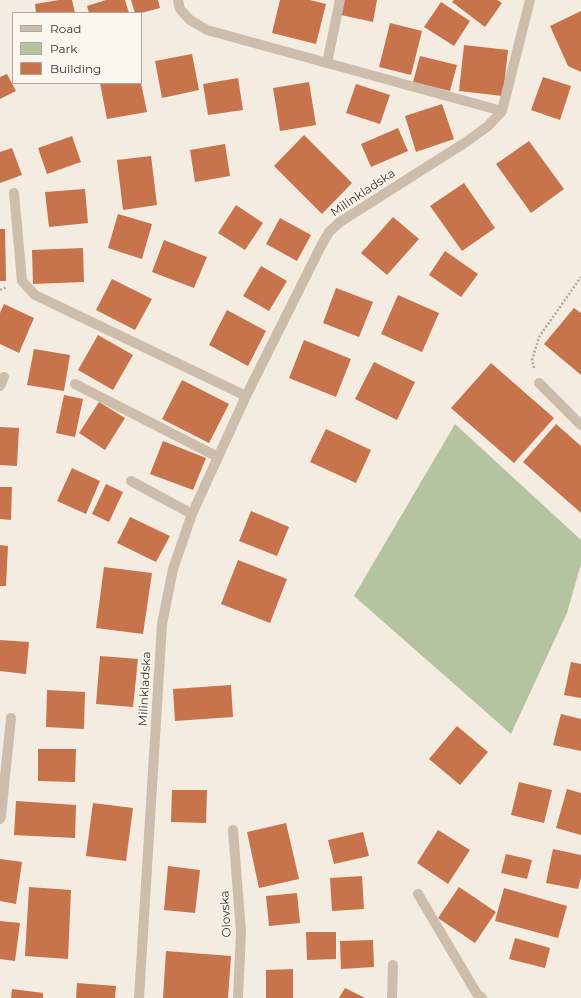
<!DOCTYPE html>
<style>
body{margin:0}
#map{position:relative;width:581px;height:998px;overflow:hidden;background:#f4ece1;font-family:Montserrat,sans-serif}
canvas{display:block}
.legend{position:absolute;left:12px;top:12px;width:130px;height:72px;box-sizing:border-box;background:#fbf6ee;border:1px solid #aea7a0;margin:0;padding:5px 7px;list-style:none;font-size:12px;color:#3b312b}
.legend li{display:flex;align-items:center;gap:8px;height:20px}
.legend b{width:20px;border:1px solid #aea7a0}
</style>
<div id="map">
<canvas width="581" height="998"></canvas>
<ul class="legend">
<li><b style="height:5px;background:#cdbdac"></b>Road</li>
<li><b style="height:11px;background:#b5c4a0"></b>Park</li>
<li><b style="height:11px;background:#c7734b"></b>Building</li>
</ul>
</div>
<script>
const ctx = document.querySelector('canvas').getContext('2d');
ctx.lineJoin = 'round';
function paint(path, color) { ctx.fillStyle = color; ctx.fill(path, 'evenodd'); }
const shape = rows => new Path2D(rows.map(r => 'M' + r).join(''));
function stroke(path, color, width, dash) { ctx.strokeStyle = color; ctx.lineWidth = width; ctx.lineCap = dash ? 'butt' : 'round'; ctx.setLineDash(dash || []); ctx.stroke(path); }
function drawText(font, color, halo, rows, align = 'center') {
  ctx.font = font + ' Montserrat,sans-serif'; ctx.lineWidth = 3; ctx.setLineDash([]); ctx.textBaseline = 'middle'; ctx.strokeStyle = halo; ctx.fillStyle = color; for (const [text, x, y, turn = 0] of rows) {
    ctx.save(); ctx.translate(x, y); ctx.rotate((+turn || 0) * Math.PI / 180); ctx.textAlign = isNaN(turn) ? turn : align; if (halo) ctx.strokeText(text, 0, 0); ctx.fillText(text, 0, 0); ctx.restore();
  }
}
paint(shape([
 [455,424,581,540,581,564,567,613,511,734,354,596]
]), '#b5c4a0');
paint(shape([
 [59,0,72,0,75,13,36,13,35,4],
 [106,0,125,0,129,13,89,13,87,6],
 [131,0,158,0,160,8,141,13,135,13],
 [280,0,310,0,326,4,316,44,272,33],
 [344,0,377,0,373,22,341,15],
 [454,0,497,0,502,3,485,27,452,2],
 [441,2,470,21,454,46,424,27],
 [581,11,581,72,568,66,550,26],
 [390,23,422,31,411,75,379,67],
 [464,45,508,50,503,96,459,91],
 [192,54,199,90,162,98,155,61],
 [420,56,457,65,450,91,413,82],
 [7,74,16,91,0,99,0,77],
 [543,77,571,86,560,120,531,110],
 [238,78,243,110,208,115,203,84],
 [309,82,316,125,280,131,273,88],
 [100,83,141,83,147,112,107,119],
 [356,84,390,95,380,124,346,113],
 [442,104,454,139,416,152,405,116],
 [398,128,408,151,371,167,361,144],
 [304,135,352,183,322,214,274,166],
 [72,136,81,162,47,174,38,148],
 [529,141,564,189,531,213,496,164],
 [225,144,230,176,195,182,190,150],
 [12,148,22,175,0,183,0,152],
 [151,156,157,205,123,210,117,160],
 [464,183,495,228,462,251,430,206],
 [85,189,88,223,49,227,45,192],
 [236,205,263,223,245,250,218,233],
 [118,214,152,224,142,259,108,248],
 [393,217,419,239,387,275,361,253],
 [280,218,311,235,297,261,266,244],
 [0,229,5,229,6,281,0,281],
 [164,240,207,257,194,288,152,272],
 [83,248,84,282,33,284,32,250],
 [445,251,478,274,461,297,429,275],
 [261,266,287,281,269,311,243,296],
 [112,279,152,299,135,330,96,310],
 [336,288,373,302,359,337,323,323],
 [398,295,439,313,422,352,381,334],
 [4,304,34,318,19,353,0,344,0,313],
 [574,308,581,313,581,375,544,344],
 [227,310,266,331,248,366,209,345],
 [98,335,133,355,113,390,78,370],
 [304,340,351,359,336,397,289,378],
 [34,349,70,355,64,391,27,385],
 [374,362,415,382,397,420,355,399],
 [491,363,554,418,514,463,451,408],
 [182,380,229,404,209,443,162,419],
 [64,395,83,399,75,437,56,433],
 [99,402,125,418,105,450,79,433],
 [556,424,581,446,581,513,523,462],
 [0,427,19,428,17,466,0,465],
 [326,429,371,450,356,483,310,462],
 [163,441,206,458,193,490,150,474],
 [72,468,100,481,86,514,57,501],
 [106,484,123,492,109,522,92,514],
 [0,487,12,487,11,520,0,519],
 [251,511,289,527,277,556,239,541],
 [130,517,170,536,156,562,117,543],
 [0,545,8,546,6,586,0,586],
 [238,560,287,579,270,623,221,604],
 [104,567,152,573,143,634,96,628],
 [0,640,29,642,26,674,0,671],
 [100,656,138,659,133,707,96,704],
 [571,662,581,664,581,698,564,695],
 [231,685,233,717,175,721,173,689],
 [47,690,85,692,84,729,46,727],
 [561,714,581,719,581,751,553,745],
 [457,726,488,752,460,785,429,759],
 [38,749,76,749,75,782,38,781],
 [519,782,552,790,544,823,511,815],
 [567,789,581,793,581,835,556,828],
 [172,790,207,790,206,823,171,822],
 [16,801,76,805,75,838,14,835],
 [93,803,133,808,126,861,86,856],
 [286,823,299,879,259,888,247,832],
 [438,830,470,850,448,884,417,863],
 [363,832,369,856,334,864,328,840],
 [553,849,581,855,581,877,578,889,546,883],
 [506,854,532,860,527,879,501,873],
 [0,859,22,862,16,904,0,901],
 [168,866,200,870,195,913,164,910],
 [362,876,364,909,332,911,330,878],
 [29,887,71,890,68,959,25,956],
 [459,887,496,912,475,943,438,918],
 [504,888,567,906,558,938,495,921],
 [297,893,300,923,269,926,266,896],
 [0,921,20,923,15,961,0,959],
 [306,932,336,932,336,959,307,960],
 [515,938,550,948,545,968,509,959],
 [373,940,374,967,341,969,340,941],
 [166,951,231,956,228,998,163,998],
 [293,969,293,998,266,998,266,970],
 [77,983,116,986,115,998,76,998],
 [345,988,365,998,339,998],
 [12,989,43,993,43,998,11,998]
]), '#c7734b');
stroke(shape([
 [0,290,7,287],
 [534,368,532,360,539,337,581,277]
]), '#b9a796', 2.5, [2, 2]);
stroke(shape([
 [178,0,180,9,190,20,207,30,502,111],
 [327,63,340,0],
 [14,193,22,281,35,295,246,396],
 [539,383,581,425],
 [75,384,218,457],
 [0,386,4,377],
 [131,481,192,514],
 [0,819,1,816,11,718],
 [233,830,241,932,238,998],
 [418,894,477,994,482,998],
 [139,998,162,624,173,569,192,514,246,396,321,246,329,232,340,222,466,142,488,126,502,111,530,0],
 [392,998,393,965]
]), '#cdbdac', 10);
drawText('12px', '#3b312b', '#fbf6ee', [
 ["Milinkladska",363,193,-34],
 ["Milinkladska",145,689,-87],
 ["Olovska",226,914,-93]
]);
</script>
